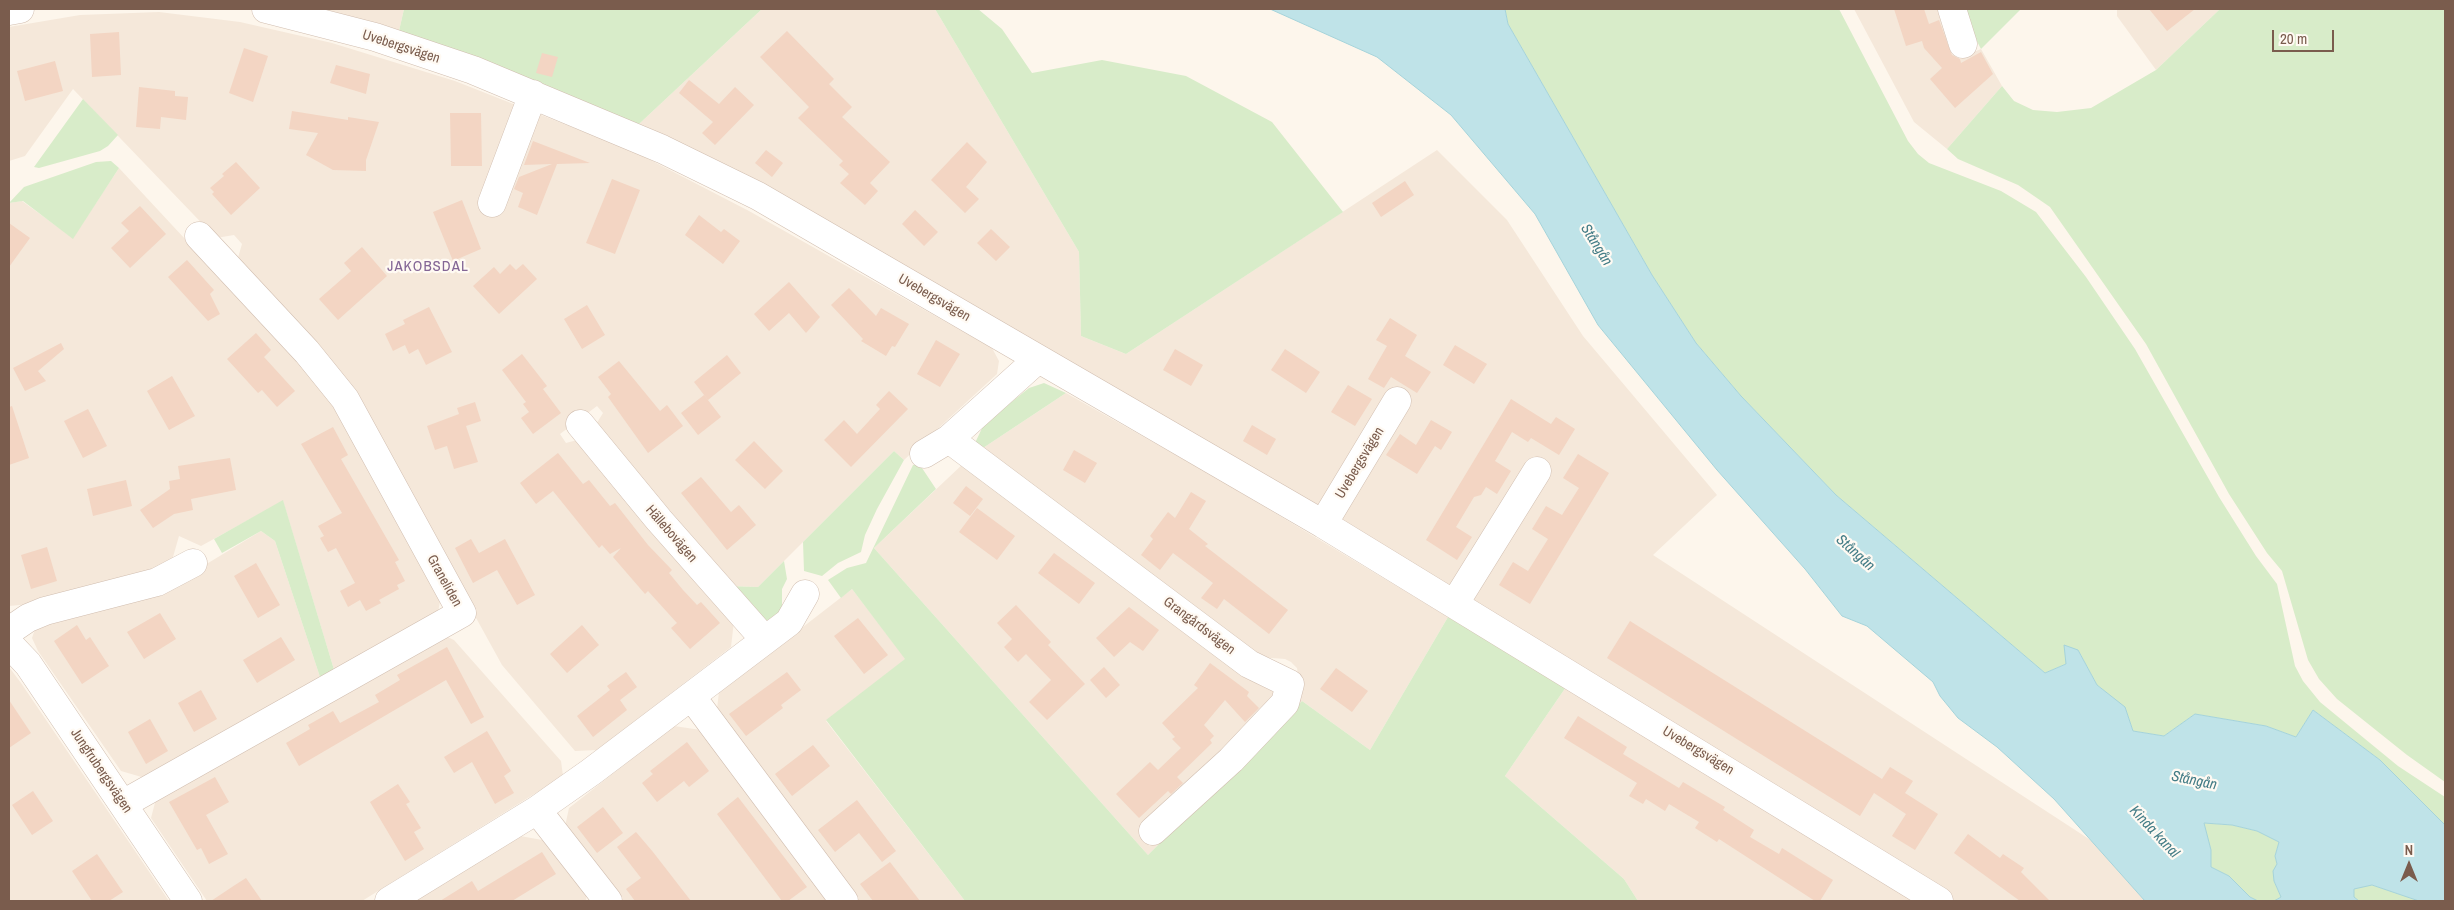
<!DOCTYPE html>
<meta charset="utf-8">
<style>
body{margin:0}
#map{position:relative;width:2454px;height:910px;overflow:hidden;background:#fdf6ec;font-family:"Archivo Narrow",sans-serif}
canvas{display:block}
.frame{position:absolute;inset:0;border:10px solid #7a5c4d;pointer-events:none}
.north{position:absolute;left:2384px;top:840px;width:50px;height:50px;-webkit-text-stroke:4px #fffaf3;paint-order:stroke;rotate:0deg;font-size:14px;font-weight:700;line-height:20px;text-align:center;color:#7a5c4d}
.north::after{content:'';display:block;margin:auto;width:18px;height:22px;background:#7a5c4d;clip-path:polygon(50% 0,100% 100%,50% 72%,0 100%)}
.scale{position:absolute;left:2272px;top:30px;width:62px;height:22px;box-sizing:border-box;border:2px solid #7a5c4d;border-top:0;padding-left:6px;font-size:15px;line-height:18px;white-space:nowrap;color:#7a5c4d;-webkit-text-stroke:4px #fffaf3;paint-order:stroke}
</style>
<div id="map">
<canvas width="2454" height="910"></canvas>
<div class="frame"></div>
<div class="north">N</div>
<div class="scale">20 m</div>
</div>
<script>
const ctx = document.querySelector('canvas').getContext('2d');
ctx.lineJoin = 'round';
function paint(path, color) { ctx.fillStyle = color; ctx.fill(path, 'evenodd'); }
const shape = rows => new Path2D(rows.map(r => 'M' + r).join(''));
function stroke(path, color, width, dash) { ctx.strokeStyle = color; ctx.lineWidth = width; ctx.lineCap = dash ? 'butt' : 'round'; ctx.setLineDash(dash || []); ctx.stroke(path); }
function drawText(font, color, halo, rows, align = 'center') {
  ctx.font = font + ' "Archivo Narrow",sans-serif'; ctx.lineWidth = 4.5; ctx.setLineDash([]); ctx.textBaseline = 'middle'; ctx.strokeStyle = halo; ctx.fillStyle = color; for (const [text, x, y, turn = 0] of rows) {
    ctx.save(); ctx.translate(x, y); ctx.rotate((+turn || 0) * Math.PI / 180); ctx.textAlign = isNaN(turn) ? turn : align; if (halo) ctx.strokeText(text, 0, 0); ctx.fillText(text, 0, 0); ctx.restore();
  }
}
paint(shape([
 [324,9,404,9,399,31],
 [762,9,935,9,1079,252,1081,336,1126,354,1437,150,1507,220,1583,336,1717,495,1653,555,2092,841,2145,901,1956,901,1580,665,1216,446,764,187,639,124],
 [1854,9,1945,9,1954,36,1946,41,1952,54,1969,54,1981,49,2002,86,1947,149,1914,122],
 [2117,9,2220,9,2156,70,2117,16],
 [159,12,240,22,332,43,455,81,635,152,749,211,992,348,999,361,997,374,904,460,894,451,758,587,727,586,595,426,603,413,597,406,560,434,566,443,581,439,734,621,731,647,597,750,575,751,502,665,344,378,237,261,242,244,234,235,216,238,73,89,25,156,9,161,9,27,80,15],
 [119,168,331,396,441,596,438,612,335,673,283,501,201,546,179,536,171,564,149,575,31,604,9,606,9,203,22,201,73,238],
 [1066,393,1220,480,1448,617,1370,750,1302,701,1148,855,874,548,965,462,1258,684,1289,700,1298,675,1297,668,1291,662,1285,659,1259,657,980,450],
 [261,531,275,541,321,680,145,778,121,771,38,651,32,638,35,629,195,571],
 [852,589,906,659,826,721,965,901,857,901,716,717,719,692],
 [443,635,454,640,561,761,563,776,362,901,207,901,151,818,157,795],
 [9,667,21,683,169,901,9,901],
 [1566,687,1916,901,1638,901,1624,879,1505,776],
 [674,726,701,730,834,901,618,901,564,831,569,808],
 [520,836,548,841,587,891,586,901,416,901]
]), '#f5e8da');
paint(shape([
 [404,9,762,9,639,124,399,31],
 [935,9,978,9,1002,29,1032,73,1102,60,1186,76,1272,122,1343,212,1126,354,1081,336,1079,252],
 [1505,9,1839,9,1908,141,1918,154,1929,163,2001,191,2036,212,2086,277,2135,349,2219,497,2256,556,2277,584,2295,666,2303,681,2320,702,2398,766,2445,797,2445,825,2380,760,2313,710,2296,737,2266,726,2195,714,2164,736,2133,731,2125,708,2097,685,2078,650,2066,664,2045,673,1836,495,1741,396,1696,343,1652,275,1508,24],
 [1960,9,2021,9,1981,49],
 [2220,9,2445,9,2445,782,2407,755,2337,699,2319,679,2308,660,2282,571,2267,553,2229,494,2146,344,2050,207,2018,185,1958,159,1947,149,2002,86,2014,101,2033,110,2057,112,2091,108,2156,70],
 [83,99,118,135,108,146,100,151,39,168,34,167],
 [111,161,119,168,73,239,23,201,9,203,24,187,96,162],
 [1044,383,1066,393,980,450,975,443,984,424,1029,388],
 [894,451,904,460,877,509,865,535,861,552,838,563,822,576,804,571,803,542],
 [913,465,920,465,936,489,874,548,1148,855,1302,701,1370,750,1448,617,1566,687,1505,776,1624,879,1638,901,965,901,826,720,905,659,852,589,841,598,828,580,847,568,866,563],
 [283,500,335,673,321,680,275,541,261,531,222,553,214,539],
 [784,561,787,579,782,589,782,611,770,620,764,620,727,586,758,587],
 [2203,823,2232,825,2257,831,2279,842,2275,856,2277,864,2274,881,2281,897,2274,901,2258,901,2250,897,2229,876,2211,867,2211,850],
 [2372,885,2415,899,2419,901,2359,901,2354,897,2354,889,2357,886]
]), '#d8ecc9');
const water = shape([
 [1270,9,1505,9,1508,24,1652,275,1696,343,1741,396,1836,495,2045,673,2066,664,2064,645,2078,650,2097,685,2125,707,2133,731,2164,736,2195,714,2266,726,2296,737,2313,710,2380,760,2445,825,2445,901,2419,901,2372,885,2354,889,2354,897,2359,901,2274,901,2281,897,2274,881,2273,871,2277,864,2275,856,2279,842,2257,831,2232,825,2204,823,2211,850,2211,867,2229,876,2250,897,2258,901,2145,901,2054,799,1997,747,1958,718,1940,696,1933,682,1867,626,1842,616,1805,569,1717,470,1598,325,1535,214,1451,115,1377,57,1270,9]
]);
paint(water, '#bfe3e8');
stroke(water, '#a5d3da', 1);
paint(shape([
 [1894,9,1924,9,1929,24,1939,20,1952,55,1960,59,1961,63,1981,52,1993,74,1955,108,1930,79,1942,68,1924,48,1922,41,1906,46],
 [2149,9,2195,9,2167,31],
 [787,31,834,79,829,84,852,107,842,117,890,162,870,183,878,191,865,205,840,183,849,174,839,165,843,161,798,118,809,107,760,57],
 [119,32,121,75,92,77,90,34],
 [244,48,268,56,253,102,229,93],
 [542,53,558,57,552,77,536,73],
 [55,61,63,91,25,101,17,71],
 [336,65,370,74,366,94,330,83],
 [689,80,719,104,735,87,754,105,715,145,702,133,713,122,679,93],
 [139,87,175,91,175,96,188,97,186,120,161,117,160,129,136,127],
 [292,111,348,120,348,117,379,122,366,160,366,171,333,170,306,155,318,133,289,129],
 [450,113,481,113,482,166,451,166],
 [533,141,590,163,557,164,537,215,518,207,523,193,514,189,519,177,552,164,524,165],
 [967,142,987,162,966,187,979,199,965,213,931,180],
 [766,150,783,163,772,177,755,163],
 [236,162,260,188,231,215,212,194,214,192,210,188,224,176,222,174],
 [612,179,640,190,615,254,586,243],
 [1405,181,1414,195,1381,217,1372,203],
 [462,200,481,249,453,261,433,212],
 [140,206,166,234,130,268,111,248,129,231,121,223],
 [915,210,938,232,924,246,902,224],
 [699,215,721,232,724,229,740,241,723,264,685,235],
 [9,223,30,238,9,267],
 [991,229,1010,247,996,261,977,243],
 [362,247,387,276,338,320,319,299,351,271,344,263],
 [187,260,214,290,210,294,220,314,208,321,168,277],
 [510,264,516,270,523,264,537,279,499,314,473,286,494,267,500,274],
 [789,282,820,317,806,333,789,313,769,331,754,314],
 [849,288,876,316,881,308,909,324,895,347,892,346,886,356,861,341,863,339,831,305],
 [587,305,605,335,582,349,564,319],
 [429,307,452,352,426,365,418,349,409,354,405,345,393,351,385,334,405,324,403,320],
 [1390,318,1417,335,1405,356,1431,372,1417,393,1391,377,1384,388,1368,379,1387,346,1376,340],
 [256,333,271,350,264,357,295,391,277,407,262,390,258,393,227,359],
 [936,340,960,354,940,387,917,374],
 [61,343,64,349,38,371,46,381,25,391,13,368],
 [1455,345,1487,364,1474,384,1443,365],
 [1175,349,1203,365,1191,386,1163,370],
 [1285,349,1320,372,1306,393,1271,370],
 [522,354,547,386,543,389,561,413,533,434,521,418,529,412,523,404,526,402,502,370],
 [727,355,741,373,708,400,694,382],
 [619,361,660,411,667,405,683,426,648,453,608,397,611,394,598,377],
 [172,376,195,416,169,430,147,391],
 [1348,385,1372,399,1355,426,1331,412],
 [889,391,908,409,851,467,824,440,844,420,857,434,880,409,876,405],
 [704,395,721,417,698,435,681,413],
 [1511,399,1551,424,1556,417,1575,429,1559,455,1531,438,1528,442,1512,432,1495,461,1511,471,1497,494,1486,487,1481,495,1474,497,1456,527,1472,537,1457,560,1426,540],
 [475,402,481,421,466,426,478,462,454,469,447,446,435,450,427,426,459,414,457,408],
 [12,406,29,458,9,465,9,407],
 [88,409,107,446,83,458,64,421],
 [1431,420,1452,432,1441,450,1435,446,1417,474,1386,455,1400,434,1416,445],
 [1252,425,1276,439,1267,455,1243,441],
 [333,427,348,455,341,459,399,560,395,562,405,581,397,585,399,589,379,600,381,603,366,611,360,600,348,607,340,591,355,583,336,548,328,552,320,538,324,536,318,526,342,513,301,444],
 [754,441,783,471,765,489,735,460],
 [1074,450,1097,463,1085,483,1063,470],
 [558,453,583,484,589,480,610,506,615,503,648,545,672,570,669,573,683,590,697,605,701,602,720,623,690,649,671,628,677,623,648,591,645,594,613,557,621,548,610,554,602,545,599,548,553,491,536,504,520,483],
 [1578,454,1609,473,1530,604,1499,585,1513,562,1528,571,1548,539,1532,529,1546,506,1562,515,1579,488,1563,478],
 [230,458,236,490,191,499,193,510,174,514,153,528,140,510,170,489,169,481,180,479,178,466],
 [701,477,731,512,739,505,756,525,727,550,681,493],
 [126,480,132,506,93,516,87,489],
 [966,486,983,499,970,516,953,503],
 [1191,492,1206,501,1189,529,1208,544,1205,546,1288,610,1269,634,1224,599,1217,609,1201,598,1213,583,1173,553,1160,570,1141,555,1153,539,1150,536,1168,512,1175,518],
 [977,508,1015,536,997,560,959,532],
 [471,539,479,553,505,539,535,595,517,605,497,570,473,583,455,548],
 [47,547,57,581,31,589,21,555],
 [1054,553,1095,583,1079,604,1038,573],
 [256,563,280,605,258,618,234,576],
 [1016,605,1051,642,1048,645,1085,684,1047,720,1029,702,1051,680,1026,654,1018,662,1004,647,1012,639,997,623],
 [1129,607,1159,630,1143,651,1130,642,1114,657,1096,638],
 [160,613,176,639,144,659,127,632],
 [858,618,888,655,864,674,834,636],
 [1630,621,1882,779,1890,767,1913,781,1905,793,1938,814,1915,850,1892,836,1906,814,1874,793,1860,816,1607,658],
 [77,625,86,640,90,637,109,666,82,684,54,641],
 [582,625,599,645,567,673,550,654],
 [281,637,295,660,257,683,243,660],
 [447,647,484,717,471,724,446,680,299,766,286,743,310,729,308,725,333,711,340,723,379,702,375,695,400,680,397,675],
 [1210,663,1249,692,1247,696,1259,708,1245,722,1225,700,1204,725,1214,736,1210,740,1212,743,1177,777,1183,783,1171,794,1168,791,1139,818,1116,794,1150,762,1158,770,1181,748,1172,739,1175,737,1162,723,1198,688,1194,685],
 [1104,667,1120,685,1106,698,1090,680],
 [1336,668,1368,691,1352,712,1320,689],
 [626,672,637,687,620,700,627,710,593,737,577,716,610,690,607,686],
 [787,672,801,690,781,705,783,708,746,736,729,714],
 [201,690,217,719,194,732,178,703],
 [9,700,31,733,9,748],
 [1578,716,1627,747,1623,754,1679,788,1683,782,1725,807,1723,810,1754,830,1750,837,1779,854,1782,848,1833,880,1820,901,1815,901,1719,839,1717,842,1695,828,1699,822,1669,804,1665,811,1646,799,1643,804,1629,796,1637,783,1564,738],
 [150,719,168,751,146,764,128,732],
 [487,731,511,771,504,776,514,793,495,804,472,762,454,773,444,757],
 [687,742,709,771,689,787,684,781,657,802,642,783,653,774,650,771],
 [813,745,830,766,792,796,775,774],
 [215,777,229,802,206,815,228,854,209,864,201,848,197,850,169,802],
 [398,784,410,802,406,804,421,828,414,832,424,849,405,861,370,802],
 [33,791,53,821,32,835,12,805],
 [738,797,807,887,788,901,782,901,717,814],
 [857,800,896,851,882,862,859,833,835,852,818,830],
 [603,807,623,833,597,853,577,827],
 [636,832,653,852,691,901,635,901,626,889,641,878,617,847],
 [1968,834,2000,858,2003,854,2024,868,2021,872,2050,901,2020,901,1954,853],
 [542,852,556,874,512,901,440,901,472,881,478,891],
 [97,854,123,892,109,901,92,901,72,871],
 [890,862,920,901,873,901,860,884],
 [246,878,262,901,211,901,235,885]
]), '#f3d5c3');
const minor = shape([
 [266,9,375,37,473,70,662,149,758,196,1323,524,1939,901],
 [1952,9,1963,44],
 [9,11,20,9],
 [492,203,533,94],
 [580,424,659,520,765,640],
 [949,439,1249,664,1290,684,1285,703,1231,760,1153,831],
 [924,454,949,439,1038,359],
 [1323,524,1397,401],
 [1455,603,1537,471],
 [9,631,28,618,45,611,157,582,193,563],
 [9,644,28,664,188,901],
 [691,696,844,901],
 [123,804,462,613,345,399,307,352,199,236],
 [537,810,608,901],
 [389,901,537,810,591,772,789,622,805,594]
]);
stroke(minor, '#d1beb0', 29);
stroke(minor, '#fff', 28);
drawText('14px', '#7a5c4d', '#fffaf3', [
 ["Uvebergsvägen",401,47,18],
 ["Uvebergsvägen",934,298,30],
 ["Uvebergsvägen",1360,463,-59],
 ["Hällebovägen",671,534,49],
 ["Graneliden",444,581,61],
 ["Grangårdsvägen",1199,626,37],
 ["Uvebergsvägen",1698,751,31],
 ["Jungfrubergsvägen",101,771,56]
]);
drawText('italic 15px', '#437c86', '#fffaf3', [
 ["Stångån",1596,245,58],
 ["Stångån",1855,553,42],
 ["Stångån",2194,781,12],
 ["Kinda kanal",2154,832,47]
]);
ctx.letterSpacing = '1px';
drawText('15px', '#846695', '#fffaf3', [
 ["JAKOBSDAL",428,267]
]);
ctx.letterSpacing = '0px';
</script>
